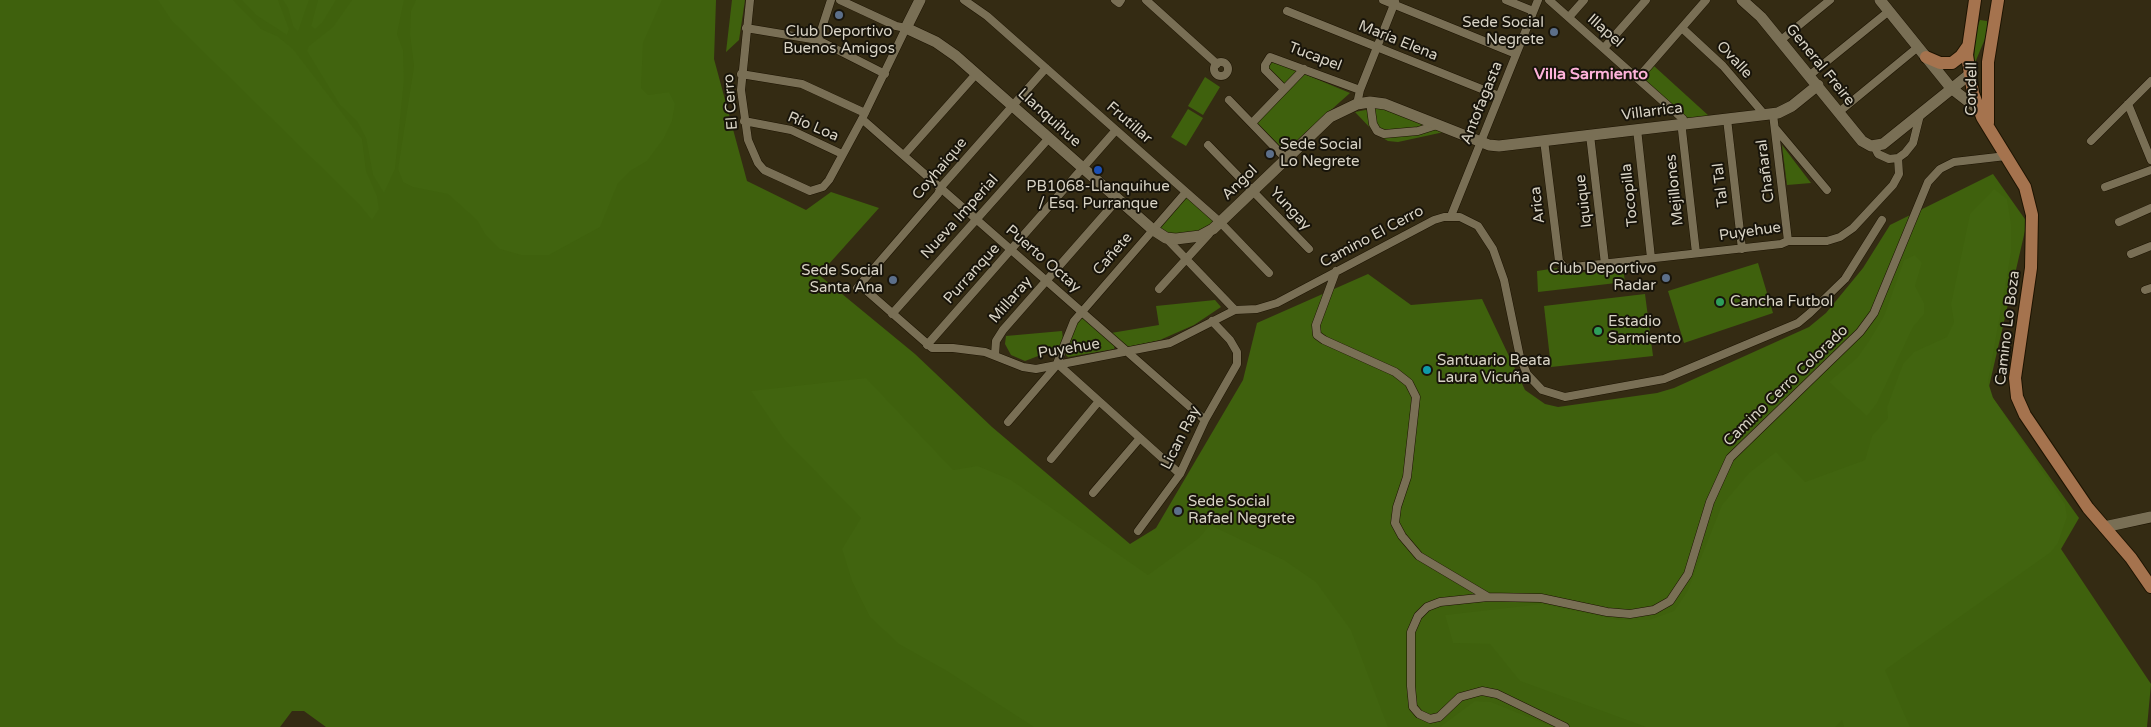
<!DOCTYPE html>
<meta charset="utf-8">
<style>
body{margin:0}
canvas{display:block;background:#342b13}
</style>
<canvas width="2151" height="727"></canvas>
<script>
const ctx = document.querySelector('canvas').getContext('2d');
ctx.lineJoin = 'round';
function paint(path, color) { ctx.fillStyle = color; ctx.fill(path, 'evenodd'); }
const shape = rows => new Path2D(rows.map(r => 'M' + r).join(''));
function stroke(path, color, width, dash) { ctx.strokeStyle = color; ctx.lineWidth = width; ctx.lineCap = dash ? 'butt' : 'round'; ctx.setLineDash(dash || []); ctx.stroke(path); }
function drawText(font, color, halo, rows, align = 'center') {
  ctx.font = font + ' "Varela Round",sans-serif'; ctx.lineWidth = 4; ctx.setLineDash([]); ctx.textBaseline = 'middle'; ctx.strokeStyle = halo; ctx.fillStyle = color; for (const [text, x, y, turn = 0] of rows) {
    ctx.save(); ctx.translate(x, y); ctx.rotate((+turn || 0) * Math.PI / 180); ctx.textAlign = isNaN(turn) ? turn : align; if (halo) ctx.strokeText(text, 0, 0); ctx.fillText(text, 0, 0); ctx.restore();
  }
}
paint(shape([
 [0,0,716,0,714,59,747,181,806,210,831,192,879,208,819,275,915,354,992,427,1130,544,1156,528,1243,380,1257,323,1368,274,1411,305,1482,299,1525,390,1545,404,1558,407,1657,393,1674,388,1809,327,1826,313,1863,268,1890,225,1993,174,2027,222,1988,391,2079,518,2061,549,2151,684,2147,727,326,727,304,711,292,711,280,727,0,727],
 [732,0,745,0,739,40,726,52],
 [1980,20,1987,21,1987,34,1974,65,1975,34],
 [1273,61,1350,93,1285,151,1257,123,1289,90,1270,71,1268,67],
 [1654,66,1709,116,1689,119,1642,79],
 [1205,77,1220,87,1203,115,1188,106],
 [1381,107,1444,132,1398,142,1388,141,1376,134,1355,112],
 [1188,109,1203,118,1186,146,1171,137],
 [1782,145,1811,183,1787,185],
 [1186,196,1215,222,1189,237,1167,234,1159,227],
 [1758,263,1773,313,1684,343,1668,291],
 [1557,268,1560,275,1623,268,1625,282,1538,292,1537,271],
 [1645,294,1653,356,1551,367,1544,306],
 [1215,300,1221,307,1194,325,1160,340,1127,347,1111,333,1159,325,1156,306],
 [1082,318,1086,319,1115,345,1114,349,1068,357,1064,353,1075,324],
 [1062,331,1063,339,1059,348,1025,361,1011,355,1005,344,1006,336]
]), '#3f610d');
paint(shape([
 [158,0,233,0,261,29,277,36,293,49,362,139,366,171,377,196,379,209,372,220,359,204,172,21],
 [242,0,278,0,289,29,287,35,256,15],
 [283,0,309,0,298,32,293,26,288,8],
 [318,0,336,0,322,23,315,29,311,26],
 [352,0,404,0,397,34,403,50,404,80,395,169,384,193,373,175,366,138,357,121,340,105,307,51,309,46,333,27],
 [416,0,662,0,643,43,641,88,648,95,669,92,675,104,672,121,664,138,647,161,630,171,618,183,600,227,549,255,521,255,500,249,485,234,477,220,448,194,413,187,403,182,398,169,414,66,410,34,411,11],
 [1994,189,2007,199,2011,224,2011,253,1988,382,1993,398,2065,504,2067,517,2058,543,2051,552,1885,670,1910,727,1844,727,1842,720,1835,727,1646,727,1520,681,1490,644,1453,643,1445,615,1542,604,1619,620,1649,620,1674,611,1687,592,1722,505,1749,473,1776,452,1805,482,1865,460,1872,436,1888,418,1887,407,1903,364,1914,352,1947,337,1954,322,1951,304,1970,214],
 [1915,255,1922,263,1915,286,1924,303,1924,314,1913,327,1877,403,1867,416,1829,382,1857,358,1869,341,1884,316,1904,260],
 [866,378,953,470,978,466,1011,480,1148,575,1199,538,1210,525,1284,560,1316,582,1351,630,1388,727,1034,727,947,671,899,644,870,617,852,581,842,549,861,518,784,439,751,391],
 [1475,701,1491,702,1553,727,1440,727]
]), '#41640f');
const street = shape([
 [750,0,741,90,748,140,758,163,764,170,810,191,823,187,829,180,862,119,906,28,896,26,840,0],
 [964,0,987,16,1220,222,1269,273],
 [1115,0,1119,3,1121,0],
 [1146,0,1217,64],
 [1383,0,1516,54],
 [1506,0,1533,11],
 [1549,0,1683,119,1682,130,1696,253],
 [1287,11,1499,96],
 [1569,17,1584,0],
 [746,28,818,40,885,74],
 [1682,28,1723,66,1764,114],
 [818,40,831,0],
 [1781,40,1830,0],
 [1604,48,1646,0],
 '1214 69a7 7 0 1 1 14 0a7 7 0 1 1-14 0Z',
 [741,74,802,84,865,113],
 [1810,75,1889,11],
 [1638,78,1706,0],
 [1284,89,1265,70,1265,65,1270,57,1360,90],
 [1229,100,1286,159],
 [1370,102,1373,124,1377,131,1384,134,1418,131,1437,125],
 [1357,104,1360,90,1395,2],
 [2128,104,2151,160],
 [1839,112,1918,47],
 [1773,114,1788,241],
 [862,119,1205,420],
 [1727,119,1742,249],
 [744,121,791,130,842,154],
 [1252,123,1304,69],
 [1775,128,1827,190],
 [1637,129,1651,258],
 [1590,135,1605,264],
 [1544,140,1559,261,1565,268,1781,244,1788,241,1827,241,1840,237,1853,228,1893,185,1899,174,1898,158],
 [2091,141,2151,81],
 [1208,145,1309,249],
 [1874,146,1878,154,1889,159,1898,158,1905,153,1913,143,1920,115],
 [904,155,976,74],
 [2105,187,2151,170],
 [1451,216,1538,0],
 [2119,222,2151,208],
 [1166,238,1235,310],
 [2131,254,2151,246],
 [1336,271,1316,325,1317,335,1324,340,1395,372,1409,383,1416,397,1407,477,1397,507,1395,523,1402,536,1419,556,1488,597],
 [860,285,932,348,953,348,985,352,1023,367,1036,369,1170,343,1235,310,1257,309,1277,303,1434,220,1444,217,1460,217,1478,226,1493,249,1504,280,1520,357,1527,374,1542,390,1565,397,1664,379,1798,323,1810,313,1845,279,1882,220],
 [857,288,938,194,941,187,1046,68],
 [1159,289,1209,234],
 [2145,290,2151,288],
 [892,314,1049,138],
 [927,345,1116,130],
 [995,355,996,341,1003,330,1118,199],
 [1060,366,1180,474],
 [1008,422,1056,366,1074,321,1186,192],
 [1051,459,1099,401],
 [1093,493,1140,438],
 [1138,531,1180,474,1205,420,1237,364,1237,352,1230,340,1212,321],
 [1565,727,1497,694,1482,691,1460,697,1439,717,1430,719,1419,714,1413,707,1411,686,1411,632,1418,616,1427,607,1440,602,1488,597,1541,598,1607,612,1630,614,1654,610,1670,601,1688,574,1710,502,1730,458,1860,332,1874,313,1928,182,1940,169,1954,162,2006,156]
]);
const secondary = shape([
 [920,0,906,28,936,42,956,56,1152,229,1166,238,1176,239,1200,236,1213,229,1330,117,1357,104,1370,102,1385,104,1489,145,1499,146,1778,113,1792,106,1818,85],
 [1742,0,1761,17,1862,141,1871,146,1883,144,1970,74],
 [1880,0,1951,88,1978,109],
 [2104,527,2151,517]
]);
const primary = shape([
 [1975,0,1967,55,1973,93,1982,117,2025,187,2032,215,2031,268,2015,378,2017,397,2025,415,2088,508,2131,558,2151,587],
 [1926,57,1940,63,1952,63,1961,56,1968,46],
 [1988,123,1988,62,1998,0]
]);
stroke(street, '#1c1300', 9);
stroke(secondary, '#1c1300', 12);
stroke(primary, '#1c1300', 14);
stroke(street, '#796f55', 8);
stroke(secondary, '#796f55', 11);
stroke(primary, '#a5734e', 12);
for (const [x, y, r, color] of [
 [839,15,5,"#5c6f8a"],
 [1554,32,5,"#5c6f8a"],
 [1270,154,5,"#5c6f8a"],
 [1098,170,5,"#1a4fb4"],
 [1666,278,5,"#5c6f8a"],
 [893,280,5,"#5c6f8a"],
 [1720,302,5,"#2e9e5b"],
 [1598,331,5,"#2e9e5b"],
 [1427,370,5,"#0f9aa8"],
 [1178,511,5,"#5c6f8a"]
]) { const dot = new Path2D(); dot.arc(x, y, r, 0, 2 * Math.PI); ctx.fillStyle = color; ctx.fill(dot); stroke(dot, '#18140a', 2); }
drawText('15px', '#d8d3c5', '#18140a', [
 ["Sede Social",1544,23,"right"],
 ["Negrete",1544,40,"right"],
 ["Club Deportivo",839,32,"center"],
 ["Buenos Amigos",839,49,"center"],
 ["Sede Social",1280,145],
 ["Lo Negrete",1280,162],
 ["PB1068-Llanquihue",1098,187,"center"],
 ["/ Esq. Purranque",1098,204,"center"],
 ["Club Deportivo",1656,269,"right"],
 ["Radar",1656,286,"right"],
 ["Sede Social",883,271,"right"],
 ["Santa Ana",883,288,"right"],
 ["Cancha Futbol",1730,302],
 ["Estadio",1608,322],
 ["Sarmiento",1608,339],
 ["Santuario Beata",1437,361],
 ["Laura Vicuña",1437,378],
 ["Sede Social",1188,502],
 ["Rafael Negrete",1188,519]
], 'left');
drawText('15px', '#d8d3c5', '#18140a', [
 ["Illapel",1605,31,41],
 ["María Elena",1398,41,22],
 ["Tucapel",1315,57,21],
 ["Ovalle",1734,60,47],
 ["General Freire",1820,65,51],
 ["Condell",1972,89,-89],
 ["El Cerro",731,102,-94],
 ["Antofagasta",1482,103,-68],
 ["Villarrica",1652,112,-7],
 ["Llanquihue",1049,118,42],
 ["Frutillar",1129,123,41],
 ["Río Loa",813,127,23],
 ["Coyhaique",940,169,-50],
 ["Chañaral",1766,171,-97],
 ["Angol",1240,183,-44],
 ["Tal Tal",1721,185,-97],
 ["Mejillones",1675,190,-96],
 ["Tocopilla",1630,195,-96],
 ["Iquique",1584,201,-97],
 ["Arica",1538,205,-97],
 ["Yungay",1290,209,47],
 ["Nueva Imperial",960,217,-48],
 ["Puyehue",1750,232,-8],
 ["Camino El Cerro",1372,237,-28],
 ["Cañete",1113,254,-49],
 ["Puerto Octay",1043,259,41],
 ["Purranque",972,274,-48],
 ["Millaray",1011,300,-49],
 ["Camino Lo Boza",2008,328,-83],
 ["Puyehue",1069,349,-9],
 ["Camino Cerro Colorado",1786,386,-44],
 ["Lican Ray",1181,438,-63]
]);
drawText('bold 16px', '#feb2da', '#18140a', [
 ["Villa Sarmiento",1591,75]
]);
</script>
